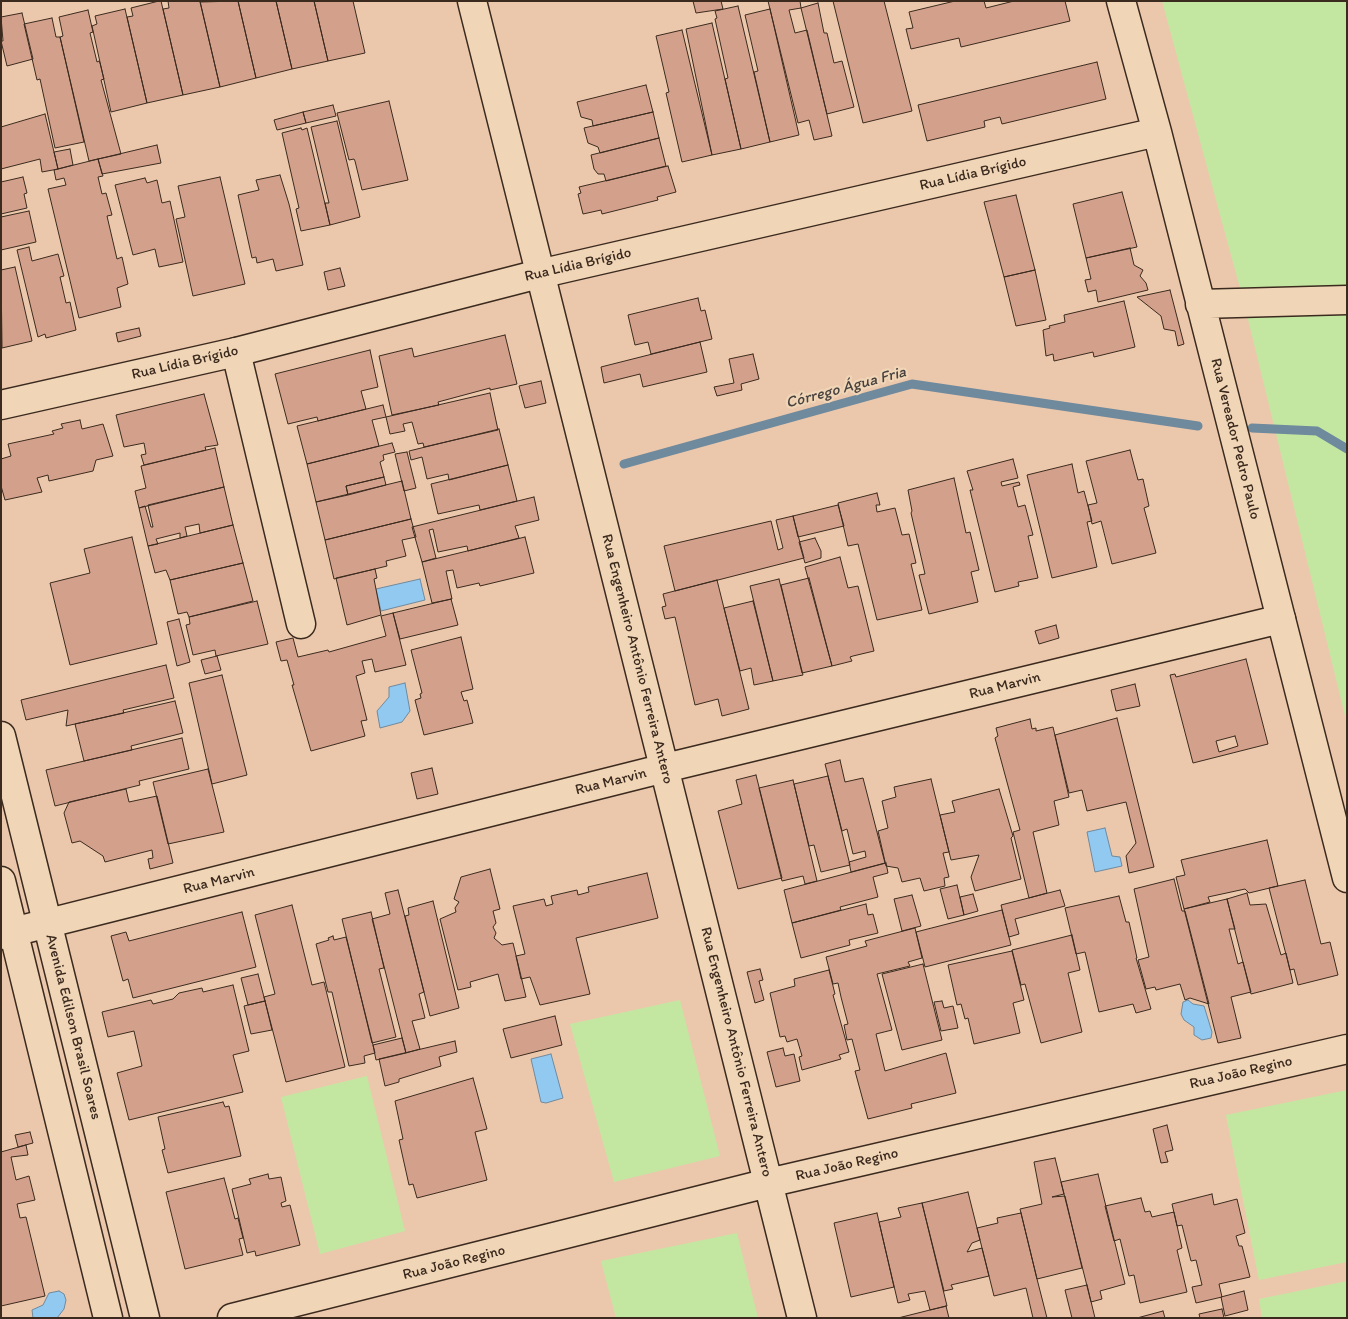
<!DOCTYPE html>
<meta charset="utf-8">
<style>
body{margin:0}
#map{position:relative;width:1348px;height:1319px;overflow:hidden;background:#ebc8ac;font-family:Itim,sans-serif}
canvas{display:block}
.frame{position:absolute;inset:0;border:2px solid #3b2a1e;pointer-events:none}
</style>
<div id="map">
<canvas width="1348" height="1319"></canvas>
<div class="frame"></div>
</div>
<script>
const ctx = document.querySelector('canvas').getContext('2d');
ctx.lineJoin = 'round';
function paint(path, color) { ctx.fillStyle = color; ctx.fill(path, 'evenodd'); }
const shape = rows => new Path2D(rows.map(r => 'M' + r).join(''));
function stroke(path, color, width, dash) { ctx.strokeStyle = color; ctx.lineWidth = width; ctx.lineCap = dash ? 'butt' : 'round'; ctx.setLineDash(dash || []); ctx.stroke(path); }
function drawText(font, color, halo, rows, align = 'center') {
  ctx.font = font + ' Itim,sans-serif'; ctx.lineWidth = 4.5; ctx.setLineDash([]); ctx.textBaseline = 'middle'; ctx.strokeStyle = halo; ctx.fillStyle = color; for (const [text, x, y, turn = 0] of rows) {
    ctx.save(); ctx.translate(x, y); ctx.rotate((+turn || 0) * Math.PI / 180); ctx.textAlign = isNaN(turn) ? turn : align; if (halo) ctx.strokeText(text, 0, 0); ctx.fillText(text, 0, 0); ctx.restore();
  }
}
paint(shape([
 [1162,1,1347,1,1347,724,1244,303],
 [680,1000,720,1156,614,1182,570,1024],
 [367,1076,405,1231,320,1254,281,1097],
 [1347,1090,1347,1262,1259,1280,1226,1115],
 [737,1233,758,1318,616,1318,601,1261],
 [1347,1281,1347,1318,1262,1318,1259,1299]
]), '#c3e7a1');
const water = shape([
 [420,579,425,600,381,611,376,589,420,579],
 [405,683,410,711,402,722,380,728,377,711,389,697,389,687,405,683],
 [1105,828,1112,856,1120,857,1122,866,1095,872,1087,832,1105,828],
 [1188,1000,1193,1004,1204,1006,1212,1032,1211,1038,1202,1040,1194,1035,1194,1027,1184,1020,1181,1014,1183,1002,1188,1000],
 [551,1054,563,1098,546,1103,541,1102,531,1059,551,1054],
 [59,1291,64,1294,66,1300,64,1309,57,1318,33,1318,32,1310,43,1305,49,1293,59,1291]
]);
paint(water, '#92c9f1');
stroke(water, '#6f899d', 1);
stroke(shape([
 [1252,428,1317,431,1347,449],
 [624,464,912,384,1198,426]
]), '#6f899d', 9);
const building = shape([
 [159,1,161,1,183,95,147,103,127,17,133,16,131,8,159,1],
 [168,1,200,1,220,87,183,95,163,9,169,8,168,1],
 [238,1,256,78,220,87,200,2,238,1],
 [238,1,276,1,292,69,256,78,238,1],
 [276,1,314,1,328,61,292,69,276,1],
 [314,1,353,1,365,53,328,61,314,1],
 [693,1,721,1,723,9,696,13,693,1],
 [768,1,800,1,801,8,789,10,795,33,807,30,832,136,814,140,809,120,798,123,768,1],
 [833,1,884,1,912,111,863,123,833,1],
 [980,1,984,1,986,8,1014,1,1065,1,1070,21,961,47,959,38,911,49,906,29,913,28,909,12,955,1,980,1],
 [818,3,824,33,827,33,834,63,842,61,854,107,827,114,801,8,818,3],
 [738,6,770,142,741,149,725,79,728,78,715,19,717,18,715,11,738,6],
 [125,9,147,103,111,112,92,26,97,24,95,16,125,9],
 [770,9,799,135,770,142,754,72,758,71,745,15,770,9],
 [88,10,93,32,90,33,97,62,99,61,100,63,104,79,101,80,121,154,89,161,60,37,63,36,59,17,88,10],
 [22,13,33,59,7,66,1,41,3,41,1,17,22,13],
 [52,18,56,37,60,37,84,142,55,148,40,79,37,80,24,24,52,18],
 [712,23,741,149,712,155,686,29,712,23],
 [682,30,712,155,682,162,666,93,669,92,656,36,682,30],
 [1097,62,1106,99,1002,124,1000,117,984,121,985,127,927,141,918,105,1097,62],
 [646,85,653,112,593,126,592,120,581,117,577,102,646,85],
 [389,101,408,180,362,190,355,161,354,159,349,160,337,113,389,101],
 [333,105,336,116,306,123,303,112,333,105],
 [303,112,306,123,277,130,274,120,303,112],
 [653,112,659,138,600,153,598,147,588,143,584,128,653,112],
 [45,114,58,169,42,172,40,159,1,169,1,127,45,114],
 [337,121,360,217,330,225,325,203,329,203,311,127,337,121],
 [301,128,302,130,307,128,330,225,301,231,296,209,299,208,282,133,301,128],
 [659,138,666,166,606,181,604,174,598,174,594,169,591,155,659,138],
 [157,145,161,163,102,174,98,159,157,145],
 [70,149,73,165,58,169,54,152,70,149],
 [98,159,103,176,98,177,102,194,106,193,112,215,107,216,117,259,122,257,128,284,117,288,121,307,79,318,48,189,66,185,64,178,56,180,54,170,98,159],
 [668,166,676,192,657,197,658,200,602,214,601,210,583,214,578,194,581,193,579,187,668,166],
 [280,175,289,204,303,265,276,271,273,259,257,263,256,257,252,258,238,195,259,190,256,180,280,175],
 [23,177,27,193,24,194,27,208,1,214,1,182,23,177],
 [220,177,245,284,193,296,176,219,185,217,178,186,220,177],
 [145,178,147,183,157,180,162,203,170,201,183,262,159,267,155,249,133,255,115,185,145,178],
 [1122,192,1137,247,1086,258,1073,204,1122,192],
 [1016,195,1035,270,1004,277,984,202,1016,195],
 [29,211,36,242,1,250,1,217,29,211],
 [29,247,32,261,58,254,64,276,60,277,66,303,70,302,76,330,46,338,45,334,38,337,17,250,29,247],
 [1130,248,1134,265,1143,270,1140,276,1146,283,1148,290,1098,302,1096,290,1088,292,1085,280,1091,279,1086,258,1130,248],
 [15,267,32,341,2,348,1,270,15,267],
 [340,268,345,286,328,290,324,272,340,268],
 [1035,270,1046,320,1016,326,1004,277,1035,270],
 [1170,290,1184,344,1178,346,1175,331,1164,329,1161,316,1137,297,1170,290],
 [698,298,701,311,705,310,712,339,651,354,648,342,635,345,628,315,698,298],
 [1124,301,1135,347,1094,357,1093,352,1054,361,1053,354,1046,356,1043,330,1050,328,1049,326,1065,322,1064,315,1124,301],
 [139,328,141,336,118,342,116,333,139,328],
 [505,335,517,384,490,390,490,388,438,402,439,405,392,415,379,356,412,348,414,357,505,335],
 [700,342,707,372,643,387,640,374,604,383,601,367,700,342],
 [370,350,378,387,361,391,366,409,318,421,317,417,288,424,275,374,370,350],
 [753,354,759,379,741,384,742,390,717,396,714,387,734,383,729,359,753,354],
 [541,381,546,403,525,408,519,386,541,381],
 [490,393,498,430,424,447,423,443,418,444,412,422,403,424,405,431,390,434,386,417,490,393],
 [204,394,218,445,205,447,206,450,144,465,141,455,146,454,144,443,124,447,116,415,204,394],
 [383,405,386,417,372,420,379,446,307,464,297,426,383,405],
 [80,420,82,429,103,424,113,456,96,460,93,471,49,481,48,475,37,478,42,492,5,500,1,486,1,459,11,456,8,444,54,434,52,431,63,428,61,424,80,420],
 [499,429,508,465,453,479,449,480,448,474,427,479,422,457,411,460,409,451,499,429],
 [392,443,395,452,383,455,384,460,380,462,384,477,346,486,348,495,316,502,307,464,392,443],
 [215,448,224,487,139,508,135,491,146,488,141,466,215,448],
 [1130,450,1138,480,1143,479,1149,506,1144,508,1156,553,1112,564,1101,521,1092,524,1088,505,1097,503,1086,461,1130,450],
 [407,452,416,488,404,491,395,454,407,452],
 [1013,459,1018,478,1001,482,1002,486,1019,482,1020,485,1013,487,1018,507,1025,505,1033,535,1028,536,1038,578,1018,582,1019,586,995,592,970,490,973,490,967,471,1013,459],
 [1072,464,1078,493,1084,491,1092,521,1087,522,1097,567,1052,578,1027,475,1072,464],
 [508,465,517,501,480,510,479,505,438,514,431,484,508,465],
 [384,477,386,485,348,495,346,486,384,477],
 [954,478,966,533,970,532,979,570,971,572,978,602,929,614,919,575,925,574,911,513,912,511,908,490,954,478],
 [402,481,411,519,325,540,316,502,402,481],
 [224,487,233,525,200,533,199,524,185,527,187,536,180,538,180,533,156,539,158,544,148,546,139,508,145,506,151,527,153,527,148,505,224,487],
 [877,493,880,505,876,505,877,512,895,508,902,535,909,534,916,563,911,564,922,610,877,620,858,544,848,546,838,503,877,493],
 [534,497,539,520,515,526,519,538,472,550,468,551,467,546,438,552,433,529,429,530,436,558,422,562,412,527,534,497],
 [838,505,844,526,798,537,793,516,838,505],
 [793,516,804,558,675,591,664,546,771,521,778,550,783,548,776,520,793,516],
 [411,519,416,537,402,540,406,556,386,561,387,566,334,579,325,540,411,519],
 [233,525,243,563,170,580,166,570,155,573,148,546,233,525],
 [132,537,157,644,70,665,50,583,90,573,84,549,132,537],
 [525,537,534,573,480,586,479,583,457,588,453,570,446,571,452,599,432,603,422,562,525,537],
 [815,538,821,551,821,558,805,563,799,542,815,538],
 [840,557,848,588,858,586,874,651,853,656,850,657,852,661,832,666,805,567,840,557],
 [243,563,253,601,189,617,187,612,178,614,170,580,243,563],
 [375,569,377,578,374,579,381,615,347,625,336,578,375,569],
 [809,578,832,666,802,673,781,585,809,578],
 [779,579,803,675,773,681,750,586,779,579],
 [717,580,749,709,722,716,718,699,695,705,675,617,665,619,662,607,666,606,663,594,717,580],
 [451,599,458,625,400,639,393,613,451,599],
 [257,601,268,644,216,656,215,650,193,655,186,625,190,624,189,617,257,601],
 [753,601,773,681,754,685,751,668,740,671,724,608,753,601],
 [393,613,406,665,375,672,372,659,362,661,365,673,356,676,367,720,361,721,365,736,311,751,292,685,294,685,287,660,281,661,276,642,293,638,298,657,328,650,329,652,386,636,381,616,393,613],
 [179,619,190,662,177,666,167,622,179,619],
 [1056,625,1059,638,1039,644,1035,631,1056,625],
 [461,637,473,689,461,692,464,701,467,700,473,723,424,735,415,700,421,698,420,694,422,693,411,650,461,637],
 [217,656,221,670,205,674,201,660,217,656],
 [1246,659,1268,744,1193,763,1170,675,1175,674,1176,677,1246,659],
 [1235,736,1238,746,1219,752,1216,741,1235,736],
 [166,665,174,698,123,710,124,713,66,726,68,710,26,720,21,700,166,665],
 [222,675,247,775,212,784,189,683,222,675],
 [1135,684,1140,706,1116,711,1111,690,1135,684],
 [175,701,183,733,131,746,132,750,84,761,75,724,175,701],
 [1117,718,1154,867,1129,873,1126,856,1136,843,1126,802,1087,811,1082,790,1069,793,1055,735,1117,718],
 [1030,719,1032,729,1036,728,1036,731,1053,727,1069,797,1054,801,1059,825,1033,832,1047,893,1029,898,1013,832,1020,830,995,738,998,736,996,728,1030,719],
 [182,738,189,769,139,781,140,785,55,806,46,770,182,738],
 [840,760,845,782,863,778,885,863,851,872,849,862,866,857,865,851,853,854,847,829,842,831,825,764,840,760],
 [432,768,438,794,417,799,411,773,432,768],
 [208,769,224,832,168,844,153,782,208,769],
 [756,775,782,878,738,889,718,811,742,804,736,780,756,775],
 [828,776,850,865,821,872,814,845,809,846,794,784,828,776],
 [931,779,949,852,943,853,949,877,944,878,945,886,924,891,920,878,902,882,898,868,886,866,878,831,888,828,882,801,896,797,894,787,931,779],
 [793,780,817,881,805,884,803,876,782,881,759,788,793,780],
 [126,789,129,802,157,796,173,863,150,869,148,859,153,858,152,850,105,862,103,856,80,841,72,843,64,813,69,802,126,789],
 [999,789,1013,836,1011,838,1021,879,975,891,971,877,979,855,951,860,940,815,955,812,952,801,999,789],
 [1267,840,1278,886,1249,893,1245,889,1208,897,1210,902,1184,909,1176,877,1185,875,1181,860,1267,840],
 [886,863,888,873,873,877,878,897,840,907,841,910,792,923,784,890,886,863],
 [490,869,500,909,493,911,496,923,493,927,496,933,494,938,502,945,513,943,526,997,505,1001,498,974,470,982,471,987,458,990,440,919,456,912,455,908,459,902,454,899,461,877,490,869],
 [647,873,658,918,576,938,590,994,540,1005,530,977,521,979,516,956,525,954,513,906,544,899,546,906,553,904,551,896,577,890,578,895,589,892,588,887,647,873],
 [1174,879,1182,911,1185,911,1209,1004,1190,998,1185,1000,1180,984,1156,990,1155,987,1146,989,1138,960,1149,957,1134,889,1174,879],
 [1305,880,1321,944,1330,942,1338,975,1298,985,1294,969,1290,970,1269,888,1305,880],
 [957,885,964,915,948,919,940,889,957,885],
 [398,890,424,992,419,994,425,1018,412,1021,420,1049,406,1053,372,919,390,914,385,893,398,890],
 [1060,890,1065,906,1015,919,1019,934,1009,937,1001,905,1060,890],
 [1247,893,1250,905,1266,904,1281,955,1286,953,1293,983,1251,994,1227,899,1247,893],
 [973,894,978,911,964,915,960,897,973,894],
 [912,895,921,926,902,931,894,899,912,895],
 [1119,896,1126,922,1129,922,1137,958,1136,958,1151,1009,1136,1013,1133,1004,1099,1012,1085,952,1076,954,1065,908,1119,896],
 [1227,899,1235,929,1229,929,1238,964,1243,962,1251,992,1231,997,1241,1038,1218,1043,1184,909,1227,899],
 [433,901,459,1008,430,1016,405,916,409,915,408,908,433,901],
 [866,904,868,915,873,914,878,933,849,940,850,945,801,958,792,923,866,904],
 [292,905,312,985,324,982,345,1067,286,1082,264,997,275,994,255,915,292,905],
 [1002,910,1011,945,925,967,916,932,1002,910],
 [242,912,256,967,133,998,128,979,123,981,111,936,126,932,129,941,242,912],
 [371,912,384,968,379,969,396,1037,372,1043,342,919,371,912],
 [915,928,922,958,908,962,910,966,877,974,892,1030,876,1034,885,1071,946,1053,956,1093,911,1104,912,1108,868,1119,855,1071,860,1070,852,1039,847,1040,844,1025,848,1024,841,997,838,983,833,984,826,957,867,946,865,941,915,928],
 [1072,935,1080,970,1068,973,1082,1032,1041,1043,1025,984,1021,985,1012,950,1072,935],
 [333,936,334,940,346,937,375,1053,364,1056,365,1063,349,1066,332,992,328,992,316,944,329,940,328,938,333,936],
 [1012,951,1024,1000,1013,1003,1020,1033,974,1044,968,1018,965,1019,961,1004,957,1005,948,965,1012,951],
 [923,964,942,1040,902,1050,882,974,923,964],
 [760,969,763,980,759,981,764,1000,755,1003,747,972,760,969],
 [829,970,835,994,833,995,849,1052,839,1055,841,1059,802,1070,799,1057,802,1056,797,1039,787,1042,785,1036,780,1037,770,993,795,986,794,979,829,970],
 [258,974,265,1001,248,1005,241,978,258,974],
 [233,985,249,1051,233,1055,243,1092,129,1120,117,1073,142,1066,134,1031,108,1037,102,1012,151,1000,153,1004,173,999,179,993,202,988,203,992,233,985],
 [265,1001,272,1030,251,1034,244,1006,265,1001],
 [942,1001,944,1008,953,1006,958,1028,941,1031,934,1002,942,1001],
 [555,1016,562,1045,511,1058,503,1029,555,1016],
 [402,1038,406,1053,376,1060,373,1045,402,1038],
 [455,1041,457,1052,439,1057,441,1066,399,1079,399,1082,385,1086,379,1059,455,1041],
 [783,1048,785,1056,794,1054,800,1081,776,1087,767,1052,783,1048],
 [473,1078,487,1129,475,1132,487,1180,417,1198,413,1184,409,1185,399,1140,403,1139,395,1101,473,1078],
 [223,1102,225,1107,229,1106,241,1156,168,1173,162,1150,165,1149,158,1117,223,1102],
 [1167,1125,1173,1150,1165,1152,1168,1162,1161,1163,1153,1129,1167,1125],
 [30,1132,33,1143,18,1147,15,1135,30,1132],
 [26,1145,28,1155,11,1157,16,1180,29,1176,35,1200,17,1204,20,1218,26,1217,45,1296,1,1306,1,1152,26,1145],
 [1055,1158,1064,1194,1052,1197,1065,1196,1082,1268,1037,1279,1020,1209,1042,1204,1034,1162,1055,1158],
 [268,1174,269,1179,281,1177,286,1201,281,1203,282,1207,290,1205,300,1245,256,1256,255,1251,247,1253,232,1189,251,1184,249,1179,268,1174],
 [1098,1174,1125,1284,1100,1291,1102,1299,1091,1302,1061,1182,1098,1174],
 [224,1178,235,1219,238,1218,243,1238,239,1239,243,1255,185,1269,166,1192,224,1178],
 [968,1192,980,1240,972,1243,967,1252,982,1248,989,1276,951,1285,953,1289,944,1291,922,1203,968,1192],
 [1212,1194,1214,1205,1237,1199,1245,1233,1236,1236,1239,1246,1242,1246,1250,1277,1219,1284,1222,1297,1196,1303,1192,1287,1202,1285,1196,1260,1191,1261,1182,1225,1177,1226,1172,1204,1212,1194],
 [1141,1198,1145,1212,1150,1211,1152,1217,1174,1212,1182,1248,1177,1250,1187,1292,1140,1303,1134,1275,1129,1276,1120,1239,1114,1241,1105,1206,1141,1198],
 [922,1203,947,1306,930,1310,925,1291,908,1294,910,1300,898,1303,879,1222,901,1217,898,1208,922,1203],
 [877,1213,894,1287,851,1297,834,1223,877,1213],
 [1021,1213,1037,1279,1047,1318,1033,1318,1026,1288,994,1296,977,1228,998,1223,997,1218,1021,1213],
 [1087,1285,1095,1318,1072,1318,1065,1290,1087,1285],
 [1244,1291,1248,1310,1225,1316,1221,1297,1244,1291],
 [946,1306,949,1318,898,1318,946,1306],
 [1222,1309,1224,1318,1200,1318,1199,1314,1222,1309],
 [1163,1311,1165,1318,1137,1318,1163,1311]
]);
paint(building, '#d3a18b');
stroke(building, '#3b2a1e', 1);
const minor = shape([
 [472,1,802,1318],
 [236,352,301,624],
 [1,935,665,768,1281,619],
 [232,1318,768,1183,1347,1049]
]);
const tertiary = shape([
 [1121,1,1157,132,1347,878],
 [1200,304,1347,300],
 [1,405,236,352,539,274,1157,132]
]);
const secondary = shape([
 [1,736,145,1318],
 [1,881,108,1318]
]);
stroke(minor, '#3b2a1e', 31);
stroke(tertiary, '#3b2a1e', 31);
stroke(secondary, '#3b2a1e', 31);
stroke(minor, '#f0d5b7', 28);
stroke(tertiary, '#f0d5b7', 28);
stroke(secondary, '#f0d5b7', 28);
drawText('15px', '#3b2a1e', '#f0d5b7', [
 ["Rua Lídia Brígido",973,174,-13],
 ["Rua Lídia Brígido",578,265,-13],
 ["Rua Lídia Brígido",185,363,-13],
 ["Rua Vereador Pedro Paulo",1235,439,76],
 ["Rua Engenheiro Antônio Ferreira Antero",637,659,76],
 ["Rua Marvin",1005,686,-14],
 ["Rua Marvin",611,782,-14],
 ["Rua Marvin",219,881,-14],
 ["Avenida Edilson Brasil Soares",73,1027,76],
 ["Rua Engenheiro Antônio Ferreira Antero",736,1052,76],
 ["Rua João Regino",1241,1073,-13],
 ["Rua João Regino",847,1165,-13],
 ["Rua João Regino",454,1263,-14]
]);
drawText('italic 16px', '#48423e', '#f0d5b7', [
 ["Córrego Água Fria",846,388,-15]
]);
</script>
